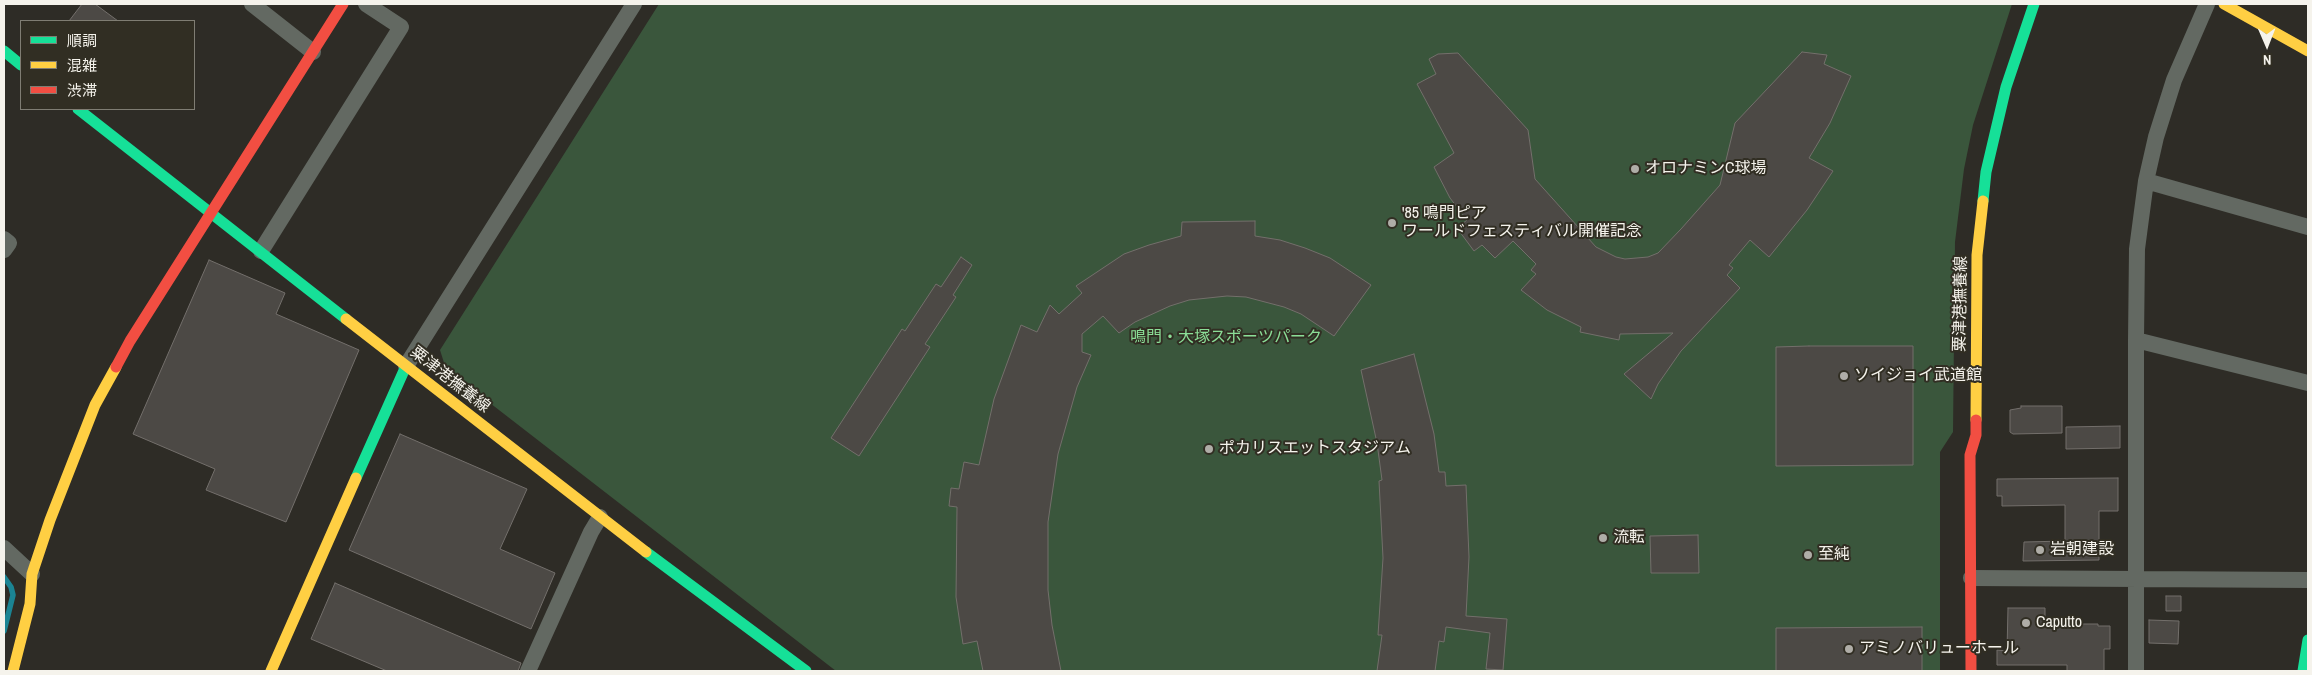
<!DOCTYPE html>
<meta charset="utf-8">
<style>
body{margin:0}
#map{position:relative;width:2312px;height:675px;overflow:hidden;background:#2e2c26;font-family:"Archivo Narrow","Noto Sans JP",sans-serif}
canvas{display:block}
.frame{position:absolute;inset:0;border:5px solid #f5f3ec;pointer-events:none}
.legend{position:absolute;left:20px;top:20px;width:175px;height:90px;box-sizing:border-box;background:#312e23;border:1px solid #7f7d73;margin:0;padding:6px 9px;list-style:none;font-size:15px;color:#f5f3ec}
.legend li{display:flex;align-items:center;gap:10px;height:25px}
.legend b{width:25px;border:1px solid #7f7d73}
.north{position:absolute;left:2242px;top:20px;width:50px;height:50px;-webkit-text-stroke:4px #312e23;paint-order:stroke;rotate:179deg;font-size:14px;font-weight:700;line-height:20px;text-align:center;color:#f5f3ec}
.north::after{content:'';display:block;margin:auto;width:18px;height:22px;background:#f5f3ec;clip-path:polygon(50% 0,100% 100%,50% 72%,0 100%)}
</style>
<div id="map">
<canvas width="2312" height="675"></canvas>
<div class="frame"></div>
<ul class="legend">
<li><b style="height:6px;background:#16e098"></b>順調</li>
<li><b style="height:6px;background:#ffcf43"></b>混雑</li>
<li><b style="height:6px;background:#f24e42"></b>渋滞</li>
</ul>
<div class="north">N</div>
</div>
<script>
const ctx = document.querySelector('canvas').getContext('2d');
ctx.lineJoin = 'round';
function paint(path, color) { ctx.fillStyle = color; ctx.fill(path, 'evenodd'); }
const shape = rows => new Path2D(rows.map(r => 'M' + r).join(''));
function stroke(path, color, width, dash) { ctx.strokeStyle = color; ctx.lineWidth = width; ctx.lineCap = dash ? 'butt' : 'round'; ctx.setLineDash(dash || []); ctx.stroke(path); }
function drawText(font, color, halo, rows, align = 'center') {
  ctx.font = font + ' "Archivo Narrow","Noto Sans JP",sans-serif'; ctx.lineWidth = 4; ctx.setLineDash([]); ctx.textBaseline = 'middle'; ctx.strokeStyle = halo; ctx.fillStyle = color; for (const [text, x, y, turn = 0] of rows) {
    ctx.save(); ctx.translate(x, y); ctx.rotate((+turn || 0) * Math.PI / 180); ctx.textAlign = isNaN(turn) ? turn : align; if (halo) ctx.strokeText(text, 0, 0); ctx.fillText(text, 0, 0); ctx.restore();
  }
}
paint(shape([
 [659,4,2012,4,1973,125,1964,169,1955,242,1953,432,1940,452,1940,671,836,671,446,369,440,350]
]), '#3a563c');
stroke(shape([
 [4,577,11,587,13,595,4,631]
]), '#1b8493', 5.5);
const building = shape([
 [82,4,95,4,118,21,69,21,82,4],
 [1802,52,1827,55,1824,64,1851,76,1830,123,1809,158,1833,171,1807,210,1769,257,1750,240,1729,265,1733,268,1727,275,1740,288,1681,351,1658,384,1651,399,1624,374,1673,333,1620,334,1619,340,1580,332,1581,327,1547,310,1521,290,1536,274,1531,270,1536,264,1513,241,1495,258,1482,245,1474,251,1457,228,1467,220,1450,198,1434,167,1454,153,1417,84,1436,74,1429,59,1438,54,1458,53,1528,130,1535,179,1596,247,1616,257,1625,259,1648,257,1658,253,1681,229,1720,185,1735,123,1802,52],
 [1255,221,1255,236,1280,240,1305,248,1330,258,1371,285,1334,336,1301,314,1284,307,1246,297,1227,296,1189,300,1170,306,1135,322,1119,333,1103,316,1082,334,1082,352,1091,355,1077,387,1058,454,1048,522,1048,590,1052,625,1061,671,983,671,977,641,963,644,956,597,957,507,949,506,951,488,959,489,964,462,979,465,994,399,1021,325,1037,332,1050,305,1059,314,1082,293,1076,286,1124,254,1149,245,1181,236,1182,222,1255,221],
 [961,257,972,265,953,295,956,297,925,344,930,347,859,456,831,438,902,329,905,331,936,284,941,287,961,257],
 [209,260,285,293,276,314,359,350,286,522,206,490,215,469,133,434,209,260],
 [1809,346,1913,346,1913,465,1776,466,1776,347,1809,346],
 [1414,354,1434,434,1439,472,1445,472,1446,486,1466,485,1469,557,1466,616,1507,619,1503,670,1486,669,1490,633,1446,627,1444,642,1439,641,1435,671,1377,671,1382,635,1378,635,1383,558,1379,481,1382,480,1377,443,1361,370,1414,354],
 [2021,406,2062,406,2062,433,2013,434,2010,432,2010,410,2021,408,2021,406],
 [2120,426,2120,448,2066,449,2066,427,2120,426],
 [400,434,527,489,500,549,555,573,531,629,349,550,400,434],
 [2118,478,2118,511,2099,511,2099,560,2023,561,2024,542,2065,541,2065,505,2002,506,2002,496,1997,496,1997,479,2118,478],
 [1698,535,1699,573,1651,573,1650,536,1698,535],
 [335,583,521,663,518,671,387,671,311,639,335,583],
 [2166,596,2181,596,2181,611,2166,611,2166,596],
 [2008,608,2045,608,2045,624,2098,624,2098,626,2110,626,2110,649,2104,649,2104,671,2067,671,2067,665,1997,665,1997,650,2007,651,2008,608],
 [2149,620,2179,621,2178,644,2149,643,2149,620],
 [1922,627,1922,671,1776,671,1776,628,1922,627]
]);
paint(building, '#4c4945');
stroke(building, '#736f6b', 1);
stroke(shape([
 [252,4,313,52],
 [2207,4,2174,80,2156,137,2146,181,2308,227],
 [2146,181,2137,249,2136,340,2308,383],
 [4,239,9,243,4,250],
 [261,251,401,27,366,4],
 [2136,340,2136,671],
 [406,366,634,4],
 [4,548,32,574],
 [1971,578,2308,580],
 [528,671,591,532,600,517]
]), '#636962', 16);
stroke(shape([
 [4,51,21,65],
 [78,109,346,319],
 [1983,201,1986,172,2006,87,2034,4],
 [356,478,406,366],
 [646,552,806,671],
 [2303,671,2308,640]
]), '#16e098', 11);
stroke(shape([
 [2224,4,2308,51],
 [346,319,646,552],
 [1976,420,1977,255,1983,201],
 [13,671,30,604,32,574,50,520,95,405,116,367],
 [271,671,356,478]
]), '#ffcf43', 11);
stroke(shape([
 [116,367,130,341,343,4],
 [1971,671,1970,455,1976,435,1976,420]
]), '#f24e42', 11);
for (const [x, y, r, color] of [
 [1635,169,5,"#afada7"],
 [1392,223,5,"#afada7"],
 [1844,376,5,"#afada7"],
 [1209,449,5,"#afada7"],
 [1603,538,5,"#afada7"],
 [2040,550,5,"#afada7"],
 [1808,555,5,"#afada7"],
 [2026,623,5,"#afada7"],
 [1849,649,5,"#afada7"]
]) { const dot = new Path2D(); dot.arc(x, y, r, 0, 2 * Math.PI); ctx.fillStyle = color; ctx.fill(dot); stroke(dot, '#312e23', 2); }
drawText('16px', '#f5f3ec', '#312e23', [
 ["オロナミンC球場",1645,169],
 ["'85 鳴門ピア",1402,214],
 ["ワールドフェスティバル開催記念",1402,232],
 ["ソイジョイ武道館",1854,376],
 ["ポカリスエットスタジアム",1219,449],
 ["流転",1613,538],
 ["岩朝建設",2050,550],
 ["至純",1818,555],
 ["Caputto",2036,623],
 ["アミノバリューホール",1859,649]
], 'left');
drawText('16px', '#f5f3ec', '#312e23', [
 ["粟津港撫養線",1961,304,-89],
 ["粟津港撫養線",450,380,38]
]);
drawText('16px', '#8bde97', '#312e23', [
 ["鳴門・大塚スポーツパーク",1226,338]
]);
</script>
